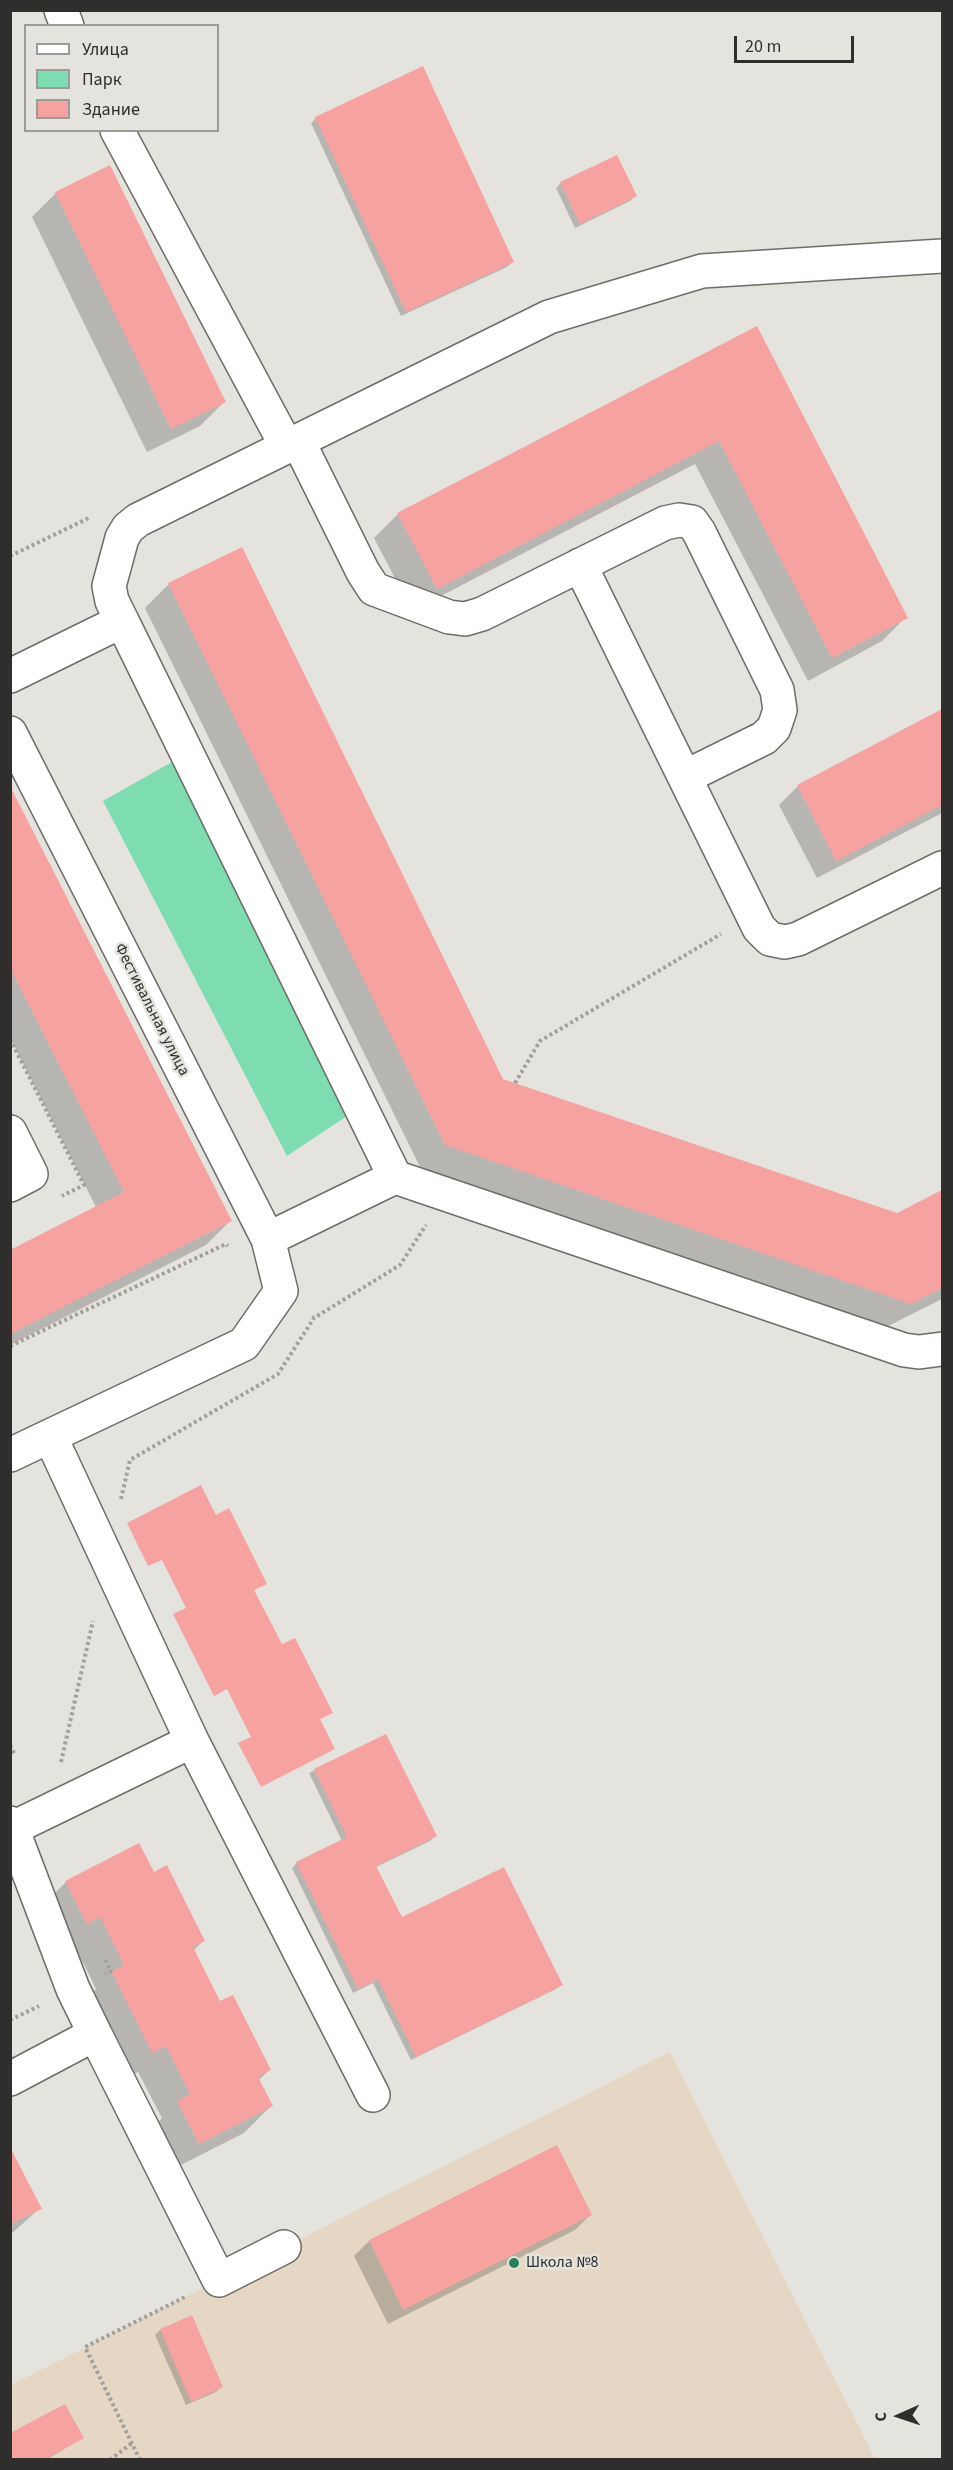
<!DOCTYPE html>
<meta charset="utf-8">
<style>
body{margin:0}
#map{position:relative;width:953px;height:2470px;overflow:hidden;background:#e5e3de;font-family:"Source Sans 3",sans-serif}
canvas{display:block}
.frame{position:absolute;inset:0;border:12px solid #2f2e2d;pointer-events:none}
.legend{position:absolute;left:24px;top:24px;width:195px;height:108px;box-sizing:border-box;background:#e5e3de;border:2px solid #9c9b97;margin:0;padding:8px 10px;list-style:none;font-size:18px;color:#2f2e2d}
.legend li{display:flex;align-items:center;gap:12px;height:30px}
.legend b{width:30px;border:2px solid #9c9b97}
.north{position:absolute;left:869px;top:2386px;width:60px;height:60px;-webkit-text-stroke:4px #e5e3de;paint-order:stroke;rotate:267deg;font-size:16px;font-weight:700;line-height:24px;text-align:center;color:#2f2e2d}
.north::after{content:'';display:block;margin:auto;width:21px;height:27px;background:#2f2e2d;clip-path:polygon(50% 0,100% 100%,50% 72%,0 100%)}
.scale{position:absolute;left:734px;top:36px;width:120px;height:27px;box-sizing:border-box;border:3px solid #2f2e2d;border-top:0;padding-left:8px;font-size:18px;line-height:21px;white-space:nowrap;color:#2f2e2d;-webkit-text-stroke:4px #e5e3de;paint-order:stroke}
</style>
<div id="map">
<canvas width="953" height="2470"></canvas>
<div class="frame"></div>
<ul class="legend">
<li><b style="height:8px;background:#fff"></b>Улица</li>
<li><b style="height:16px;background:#7edcb1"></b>Парк</li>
<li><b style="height:16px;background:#f6a2a0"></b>Здание</li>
</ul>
<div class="north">С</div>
<div class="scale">20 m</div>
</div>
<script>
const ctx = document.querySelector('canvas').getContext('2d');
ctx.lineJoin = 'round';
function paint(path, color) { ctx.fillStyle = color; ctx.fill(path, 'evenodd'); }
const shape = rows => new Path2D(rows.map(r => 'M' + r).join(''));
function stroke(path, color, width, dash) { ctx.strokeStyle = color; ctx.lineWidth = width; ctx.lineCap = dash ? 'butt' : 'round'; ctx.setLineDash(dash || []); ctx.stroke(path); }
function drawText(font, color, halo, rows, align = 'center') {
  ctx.font = font + ' "Source Sans 3",sans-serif'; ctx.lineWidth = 5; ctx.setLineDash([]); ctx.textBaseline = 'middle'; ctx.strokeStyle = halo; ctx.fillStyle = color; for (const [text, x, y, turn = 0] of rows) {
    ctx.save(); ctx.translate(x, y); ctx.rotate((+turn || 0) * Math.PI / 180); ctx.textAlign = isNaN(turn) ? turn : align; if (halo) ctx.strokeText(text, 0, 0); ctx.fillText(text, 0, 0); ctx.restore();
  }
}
paint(shape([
 [670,2052,875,2459,11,2460,11,2385]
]), '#e6d7c4');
paint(shape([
 [179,758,362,1106,287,1156,103,801]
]), '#7edcb1');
paint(shape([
 [316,118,512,262,507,267,401,316,311,123],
 [617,157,635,196,630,201,575,228,556,188,561,183],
 [56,193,224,402,200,426,147,452,32,217],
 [756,328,906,617,882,641,808,681,695,464,412,611,374,538,398,514],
 [169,584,502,1080,897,1214,942,1192,942,1299,886,1327,421,1169,145,608],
 [942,711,942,813,817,878,779,805,798,786],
 [10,790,230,1221,206,1245,10,1345,10,1251,96,1207,10,1038],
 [386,1736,435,1836,430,1841,376,1867,401,1919,561,1984,556,1989,411,2060,373,1983,353,1993,292,1868,297,1863,342,1841,309,1773],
 [153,1874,203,1941,193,1951,219,2003,269,2070,258,2081,271,2106,244,2133,171,2170,151,2129,162,2118,138,2072,125,2079,85,2000,96,1989,86,1968,72,1943,39,1909,66,1882],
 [556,2147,590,2215,575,2230,388,2324,354,2256,369,2241],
 [10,2150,40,2208,10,2235],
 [191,2317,221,2387,216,2392,186,2405,155,2335,160,2330],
 [82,2438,46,2460,10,2460]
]), '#0003');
paint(shape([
 [423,66,514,262,406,312,315,117],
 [617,155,637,196,580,224,560,182],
 [110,165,226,402,171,429,55,192],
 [757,326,908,618,832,658,719,441,437,589,397,513],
 [242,547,503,1079,897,1213,942,1190,942,1288,911,1304,445,1145,168,583],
 [942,709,942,805,836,861,797,785],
 [10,786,232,1221,10,1334,10,1250,124,1192,10,968],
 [201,1485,216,1515,229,1508,267,1584,254,1590,282,1644,295,1638,333,1713,320,1719,335,1749,261,1787,238,1743,251,1737,227,1689,214,1696,173,1614,186,1608,162,1560,148,1566,127,1523],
 [386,1734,437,1836,376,1866,402,1917,504,1867,563,1985,416,2057,378,1979,358,1989,296,1862,347,1837,314,1769],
 [139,1843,154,1872,167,1865,205,1941,193,1947,220,2001,233,1995,271,2070,258,2077,273,2106,199,2144,177,2101,190,2094,166,2046,152,2053,111,1971,124,1965,100,1917,87,1924,65,1881],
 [557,2145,592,2215,403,2310,369,2240],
 [10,2147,42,2209,10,2224],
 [192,2315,223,2387,191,2402,160,2329],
 [65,2404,84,2438,44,2460,10,2460,10,2433]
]), '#f6a2a0');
const minor = shape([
 [61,10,67,26],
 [117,130,287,447],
 [298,441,363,572,374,589,449,617,465,619,482,614,665,523,679,520,692,522,699,532,777,690,780,710,774,728,764,738,685,777],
 [580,565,759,928,770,939,785,942,798,939,942,868],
 [122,621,395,1177,904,1350,919,1352,942,1349],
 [10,676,122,621,112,601,109,586,122,538,128,528,138,520,549,317,702,271,942,256],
 [10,733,268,1239,281,1291,244,1344,10,1455],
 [10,1132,31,1174,10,1185],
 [268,1239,395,1177],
 [50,1436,192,1741],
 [10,1823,73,1989,95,2034,10,2079],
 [13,1828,192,1741,373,2095],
 [95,2034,219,2280,284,2247]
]);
stroke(minor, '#6e6c68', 36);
stroke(shape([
 [10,556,91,517],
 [10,1039,84,1185,62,1196],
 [515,1083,540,1041,721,934],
 [312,1317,314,1318,400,1265,426,1225],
 [10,1346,226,1244,228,1246],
 [121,1499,130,1460,278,1374,314,1318],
 [10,1745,15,1755],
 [61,1762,93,1621],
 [105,1960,111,1971,105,1974],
 [10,2020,39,2006],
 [110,2460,132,2443],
 [140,2460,85,2347,187,2296]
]), '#a2a09d', 4, [3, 3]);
stroke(minor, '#fff', 33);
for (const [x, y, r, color] of [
 [514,2263,6,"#288155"]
]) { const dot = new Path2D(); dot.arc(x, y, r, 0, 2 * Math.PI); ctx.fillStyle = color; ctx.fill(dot); stroke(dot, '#e5e3de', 2); }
drawText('16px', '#2f2e2d', '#e5e3de', [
 ["Фестивальная улица",151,1010,63]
]);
drawText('16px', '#2f2e2d', '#e5e3de', [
 ["Школа №8",526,2263]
], 'left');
</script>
